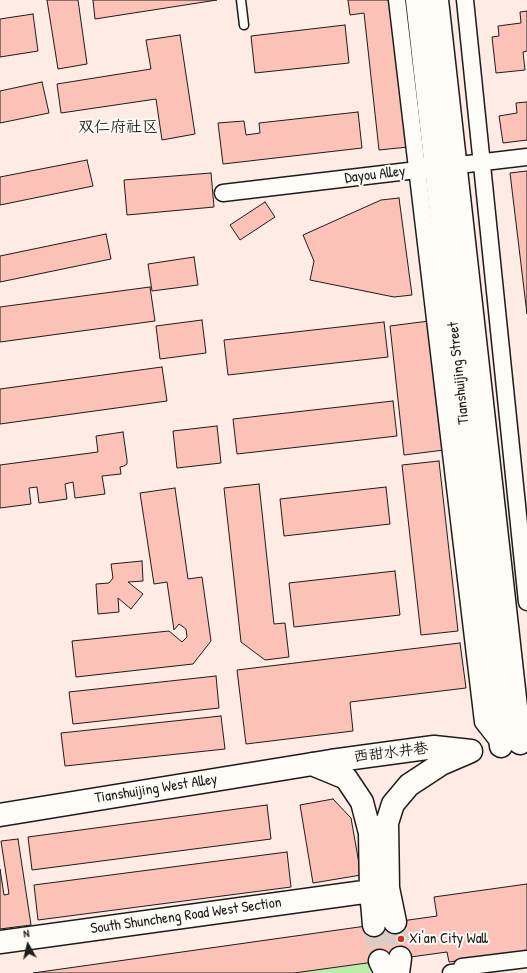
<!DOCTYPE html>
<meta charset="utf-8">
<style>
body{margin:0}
#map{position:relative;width:527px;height:973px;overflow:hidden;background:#fdebe4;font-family:"Patrick Hand",sans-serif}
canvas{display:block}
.north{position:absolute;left:8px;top:925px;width:40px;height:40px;-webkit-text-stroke:3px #fdfcf7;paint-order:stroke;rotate:352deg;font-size:11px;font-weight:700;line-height:16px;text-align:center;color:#1c1c1c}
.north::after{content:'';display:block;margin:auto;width:14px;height:18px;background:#1c1c1c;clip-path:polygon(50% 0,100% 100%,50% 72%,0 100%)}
</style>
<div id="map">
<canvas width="527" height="973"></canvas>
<div class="north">N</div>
</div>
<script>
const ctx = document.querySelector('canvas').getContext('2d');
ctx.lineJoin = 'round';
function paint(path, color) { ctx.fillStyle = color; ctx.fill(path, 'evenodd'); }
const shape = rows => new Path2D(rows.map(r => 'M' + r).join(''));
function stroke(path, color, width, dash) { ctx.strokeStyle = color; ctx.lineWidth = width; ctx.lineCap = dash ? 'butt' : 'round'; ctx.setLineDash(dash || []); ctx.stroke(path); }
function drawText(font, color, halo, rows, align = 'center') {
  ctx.font = font + ' "Patrick Hand","LXGW WenKai TC",sans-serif'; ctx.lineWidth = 4; ctx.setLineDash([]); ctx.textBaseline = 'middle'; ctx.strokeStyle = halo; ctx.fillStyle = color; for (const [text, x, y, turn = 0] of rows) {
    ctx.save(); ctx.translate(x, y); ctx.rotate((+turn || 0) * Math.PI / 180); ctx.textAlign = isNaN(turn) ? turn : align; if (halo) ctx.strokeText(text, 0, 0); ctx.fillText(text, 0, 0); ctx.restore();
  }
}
paint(shape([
 [370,963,371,973,294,973]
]), '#baecab');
const building = shape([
 [47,0,78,0,87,64,58,69,47,0],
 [93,0,217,0,95,19,93,0],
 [348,0,392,0,408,147,379,150,364,13,350,15,348,0],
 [527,11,527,51,523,52,525,70,496,73,492,37,499,36,498,26,521,23,520,12,527,11],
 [33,14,38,51,0,57,0,19,33,14],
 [345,25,349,63,255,73,251,36,345,25],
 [180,35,195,134,162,140,156,99,61,113,57,84,151,69,146,40,180,35],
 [42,82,49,113,0,123,0,91,42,82],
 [527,102,527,140,503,143,499,116,517,113,516,103,527,102],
 [358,112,362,148,223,164,218,123,244,121,246,135,260,133,259,123,358,112],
 [87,160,93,186,0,205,0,177,87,160],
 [527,171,527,314,510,173,527,171],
 [211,173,214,207,127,215,124,180,211,173],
 [399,198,412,295,394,297,310,280,314,261,303,235,381,200,399,198],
 [265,202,275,217,240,240,230,225,265,202],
 [106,234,111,259,0,282,0,256,106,234],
 [194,257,198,285,152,291,148,264,194,257],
 [150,287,155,321,0,342,0,307,150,287],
 [202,320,206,353,160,359,156,326,202,320],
 [429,321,444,450,404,455,390,326,429,321],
 [384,322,388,357,228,375,224,340,384,322],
 [162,367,167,401,0,424,0,389,162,367],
 [393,401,397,436,237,454,233,419,393,401],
 [217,426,221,463,177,468,173,431,217,426],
 [123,432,127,460,127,464,124,466,120,467,121,474,102,476,105,494,75,498,73,482,65,484,67,499,39,503,37,487,29,488,31,504,0,508,0,465,98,452,96,436,123,432],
 [439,461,458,631,421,635,402,465,439,461],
 [259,484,274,624,285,623,289,657,265,660,241,642,224,488,259,484],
 [386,487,390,524,284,536,280,499,386,487],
 [175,488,188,579,202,577,211,641,193,664,76,677,72,641,169,631,182,642,187,637,186,629,179,624,174,630,167,582,154,584,140,493,175,488],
 [142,561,143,581,128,582,143,594,131,609,118,598,119,612,98,614,96,584,109,583,113,578,111,564,142,561],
 [395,571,400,615,294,627,289,583,395,571],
 [460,643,466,688,350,702,353,731,246,744,237,670,460,643],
 [216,676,219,708,73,724,69,692,216,676],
 [221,716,225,749,65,766,61,733,221,716],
 [333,799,351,818,361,875,313,883,300,805,333,799],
 [267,805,271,839,32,870,28,837,267,805],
 [18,839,31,925,0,929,0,869,4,895,9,894,1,841,18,839],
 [287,852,291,887,38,920,34,885,287,852],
 [527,884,527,951,449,962,447,952,294,973,33,973,437,916,434,897,527,884]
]);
paint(building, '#fdc2b7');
stroke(building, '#1c1c1c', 1);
stroke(shape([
 [395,922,400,958],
 [374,925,380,961]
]), '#dbccc6', 22, [22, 11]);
const lane = shape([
 [241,0,244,25]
]);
const street = shape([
 [397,0,483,722,501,745],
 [465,0,527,602],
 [223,193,527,157],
 [451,973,460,972,462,967,527,959]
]);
const secondary = shape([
 [417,0,501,746],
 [437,0,520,743],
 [312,764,346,778,362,802,370,833],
 [0,815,331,761,434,747,471,751],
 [395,922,388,888,387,823,393,804,409,785,441,764,469,752],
 [374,925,371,891,370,833,387,823],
 [0,942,371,891],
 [380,961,386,973],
 [398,973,400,958]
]);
stroke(lane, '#1c1c1c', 11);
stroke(street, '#1c1c1c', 19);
stroke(secondary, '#1c1c1c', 25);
stroke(lane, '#fdfcf7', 8);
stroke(street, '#fdfcf7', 16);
stroke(secondary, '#fdfcf7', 22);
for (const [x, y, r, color] of [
 [401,939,4,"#c8321e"]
]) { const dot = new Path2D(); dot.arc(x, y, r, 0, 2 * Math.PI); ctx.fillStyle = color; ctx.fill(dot); stroke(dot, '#fdfcf7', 1.5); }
drawText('15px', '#1c1c1c', '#fdfcf7', [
 ["Dayou Alley",375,175,-7],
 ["Tianshuijing Street",459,373,-96],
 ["西甜水井巷",391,753,-7],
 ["Tianshuijing West Alley",156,789,-9],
 ["South Shuncheng Road West Section",186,916,-8]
]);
drawText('15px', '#1c1c1c', '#fdfcf7', [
 ["Xi'an City Wall",409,939]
], 'left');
drawText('16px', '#1c1c1c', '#fdfcf7', [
 ["双仁府社区",118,128]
]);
</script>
